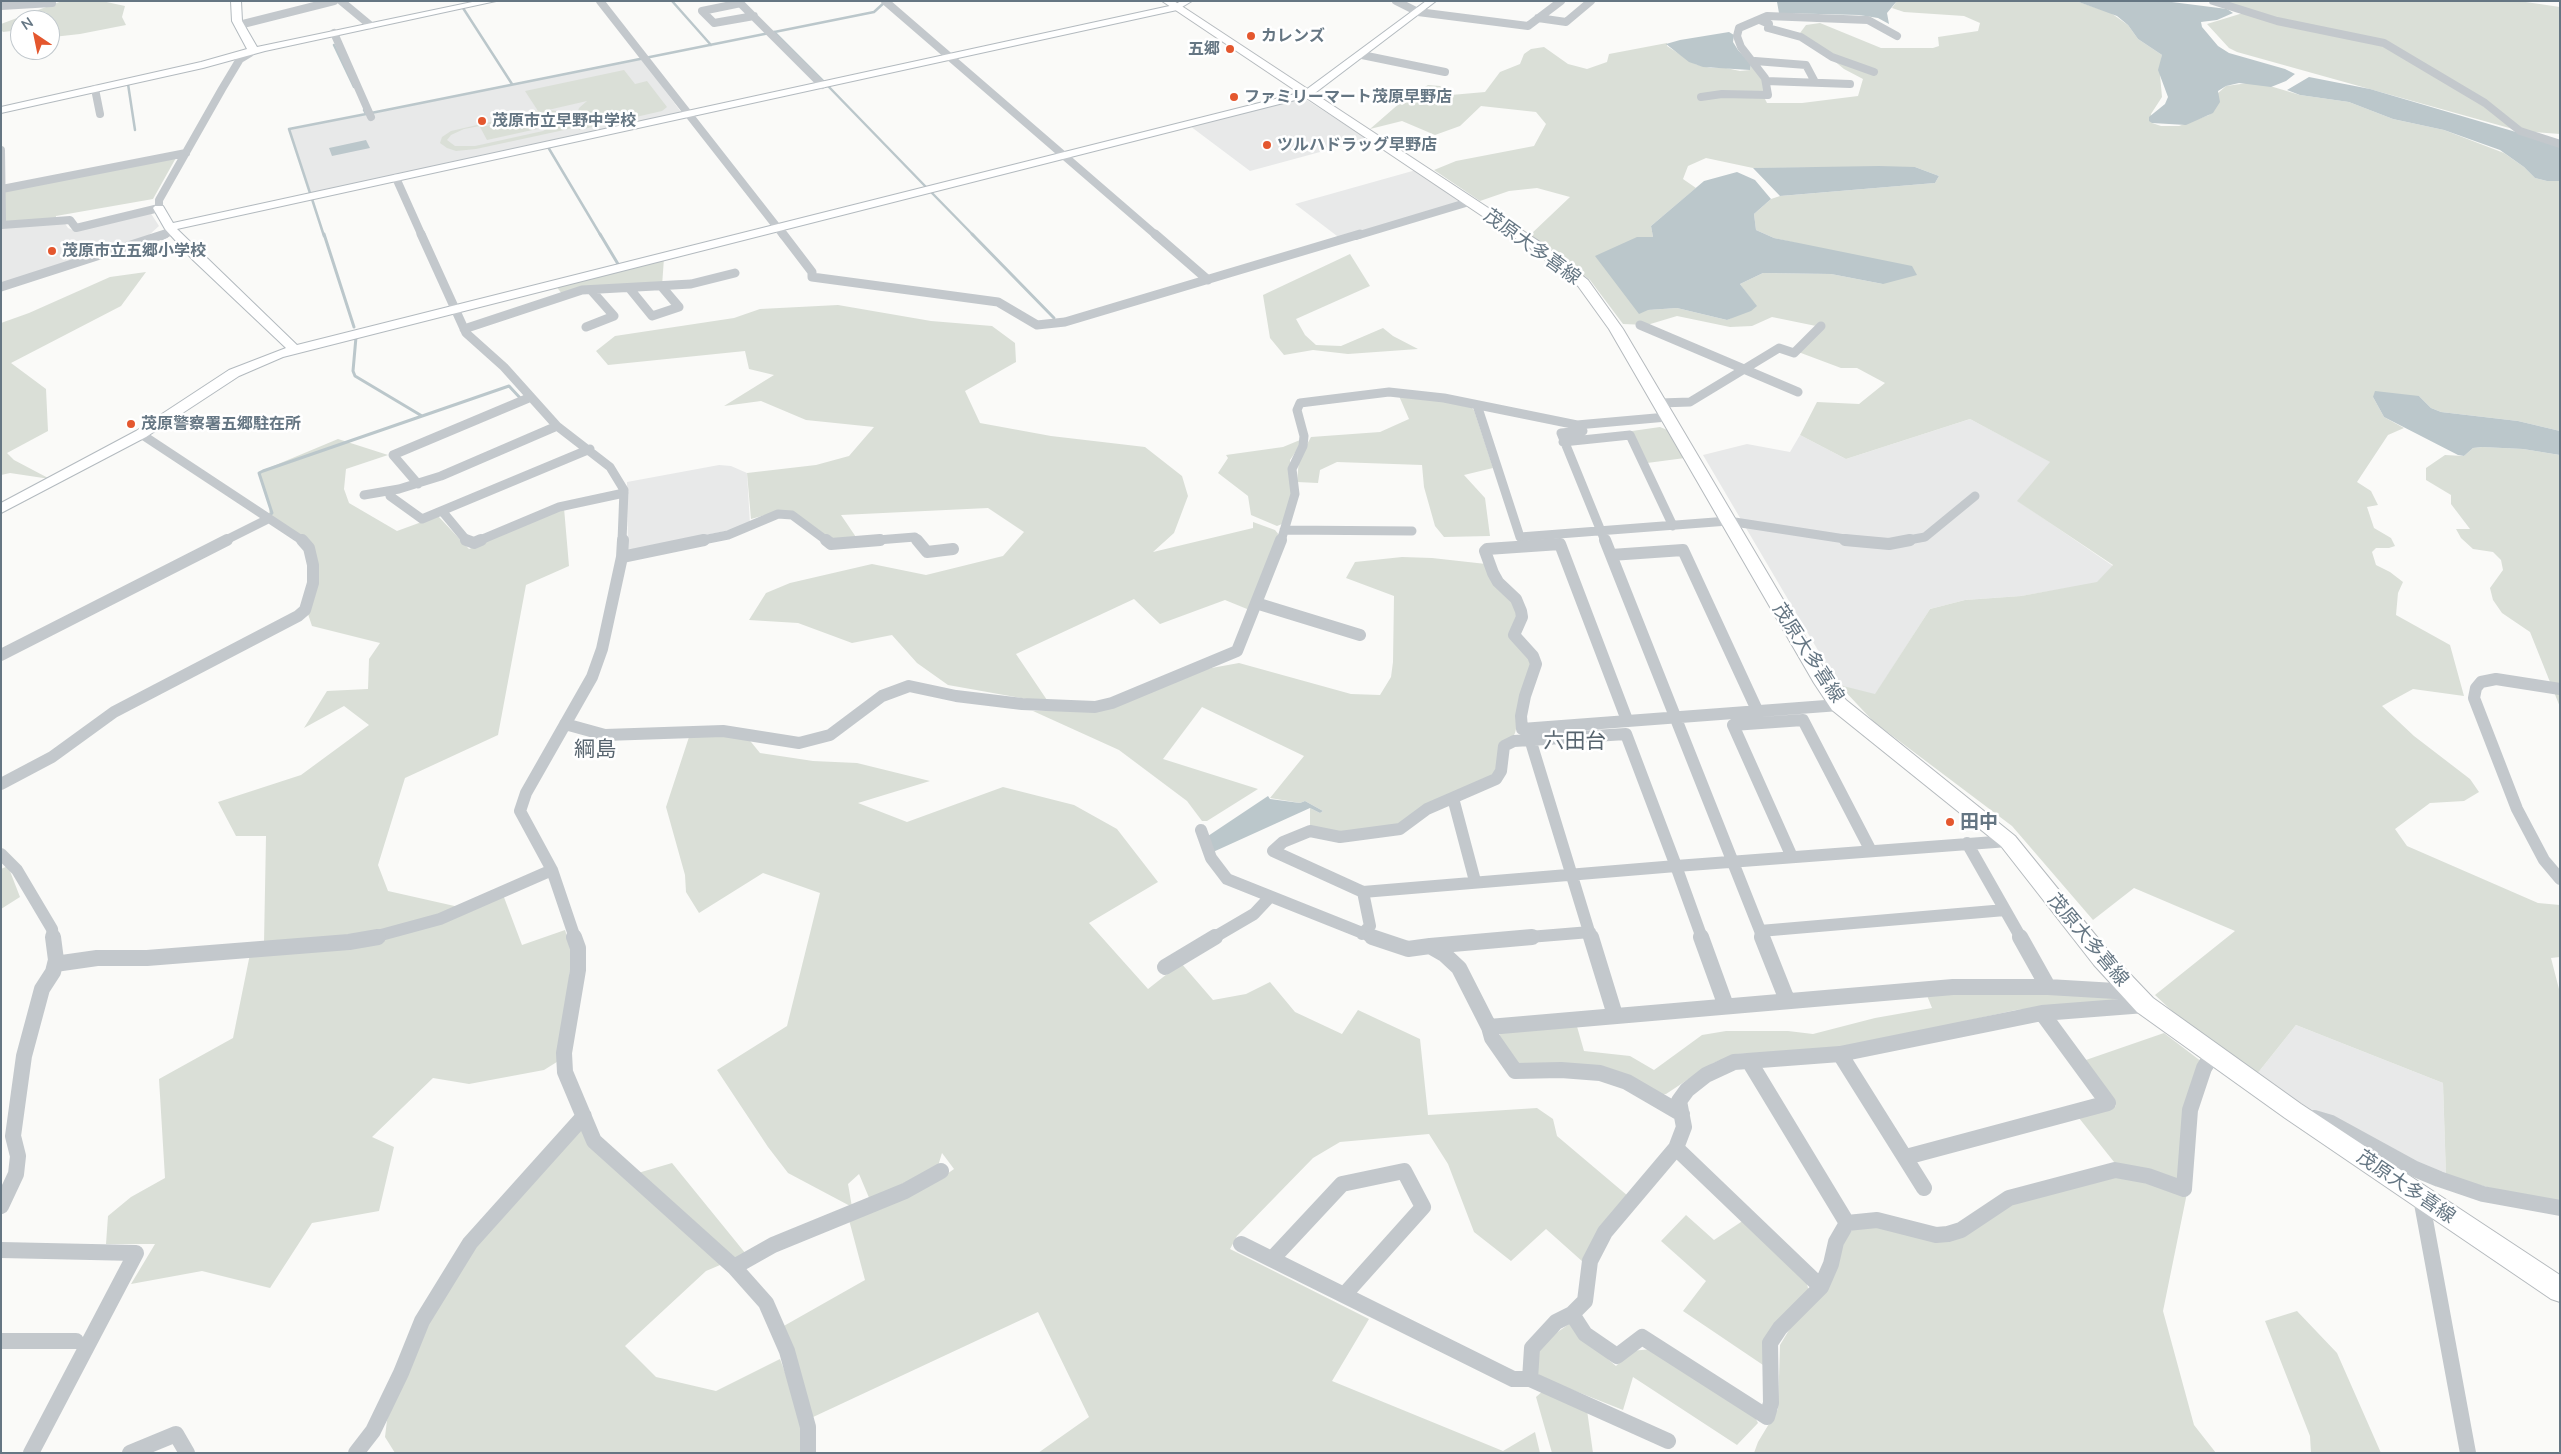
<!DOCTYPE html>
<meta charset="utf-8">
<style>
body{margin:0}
#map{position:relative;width:2561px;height:1454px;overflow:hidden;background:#fafaf8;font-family:Mulish,sans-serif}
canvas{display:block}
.frame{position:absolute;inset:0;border:2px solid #657683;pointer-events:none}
.north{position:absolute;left:10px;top:10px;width:50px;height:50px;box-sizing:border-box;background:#fff;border:1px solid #c1c8cd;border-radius:50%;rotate:326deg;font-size:14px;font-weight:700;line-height:20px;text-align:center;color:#657683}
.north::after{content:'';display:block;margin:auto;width:18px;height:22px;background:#e4572e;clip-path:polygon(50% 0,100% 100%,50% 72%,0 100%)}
</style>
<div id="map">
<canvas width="2561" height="1454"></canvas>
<div class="frame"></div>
<div class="north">N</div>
</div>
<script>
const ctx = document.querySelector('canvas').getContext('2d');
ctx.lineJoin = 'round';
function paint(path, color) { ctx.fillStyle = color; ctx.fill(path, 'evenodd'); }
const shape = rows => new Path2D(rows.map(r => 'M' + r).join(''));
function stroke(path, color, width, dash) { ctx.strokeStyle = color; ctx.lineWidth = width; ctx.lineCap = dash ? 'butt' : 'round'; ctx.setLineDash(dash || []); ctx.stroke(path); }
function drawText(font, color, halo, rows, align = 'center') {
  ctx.font = font + ' Mulish,"Noto Sans JP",sans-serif'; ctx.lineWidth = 5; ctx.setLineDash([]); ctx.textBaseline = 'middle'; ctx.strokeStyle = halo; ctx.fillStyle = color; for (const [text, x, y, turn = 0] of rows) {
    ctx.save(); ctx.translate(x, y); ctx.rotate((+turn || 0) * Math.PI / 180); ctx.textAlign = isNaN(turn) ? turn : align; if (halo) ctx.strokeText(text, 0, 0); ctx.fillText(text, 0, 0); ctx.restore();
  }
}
paint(shape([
 [641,58,681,112,311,193,289,129],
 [1302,97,1368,139,1250,171,1190,126],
 [1416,170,1464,202,1341,239,1295,204],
 [150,212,159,226,148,236,1,284,1,226,64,222,68,228,73,230],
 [1970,419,2051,462,2018,501,2113,566,2097,583,2021,596,1965,600,1930,609,1875,695,1839,686,1703,455,1747,444,1790,452,1800,435,1846,459],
 [719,465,731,466,747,473,750,524,740,528,628,551,627,482],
 [2296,1025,2443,1083,2446,1176,2305,1107,2257,1074]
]), '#e8e9e9');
paint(shape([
 [62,1,102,1,125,6,122,17,126,25,80,34,53,37,50,37,50,20,20,20,20,30,3,32,1,30,1,24],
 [1897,1,2076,1,2111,13,2128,25,2138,39,2162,55,2160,75,2162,97,2151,114,2152,123,2161,126,2179,126,2209,115,2218,99,2217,94,2226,86,2248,83,2270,86,2300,95,2349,102,2393,119,2444,130,2504,153,2524,167,2535,178,2547,181,2560,181,2560,431,2518,421,2441,412,2431,408,2419,396,2373,397,2384,417,2404,428,2388,435,2357,482,2371,491,2378,505,2367,507,2374,528,2391,538,2395,546,2389,548,2376,548,2372,552,2376,565,2390,572,2403,582,2398,593,2396,615,2450,645,2464,696,2413,689,2382,706,2414,736,2470,779,2479,792,2464,801,2430,803,2395,829,2407,846,2538,903,2560,905,2560,957,2551,958,2560,993,2560,1203,2524,1197,2446,1176,2443,1083,2296,1025,2257,1074,2188,1026,2155,995,2235,931,2134,888,2093,920,2012,826,1874,722,1839,685,1875,694,1930,609,1965,600,2021,596,2097,582,2113,565,2017,501,2050,462,1970,419,1846,459,1800,435,1817,402,1859,404,1885,383,1857,368,1841,368,1793,350,1816,326,1772,317,1752,326,1730,327,1677,316,1647,325,1623,324,1590,280,1530,235,1570,197,1537,188,1509,191,1480,201,1434,170,1456,161,1534,146,1546,124,1536,112,1481,106,1460,126,1435,135,1402,121,1370,129,1401,102,1428,85,1440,86,1451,95,1485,92,1500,72,1520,64,1524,54,1531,49,1544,47,1568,64,1587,69,1607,62,1609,54,1667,43,1667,46,1695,64,1711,68,1726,68,1740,71,1750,70,1751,64,1764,78,1765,92,1719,92,1697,96,1701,99,1763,95,1767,103,1802,103,1858,96,1863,79,1844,69,1800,33,1806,25,1820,23,1881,48,1933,48,1939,46,1938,37,1978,31,1980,23,1964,16,1904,12,1892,8],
 [1706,158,1753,168,1915,167,1939,176,1935,183,1780,196,1771,199,1754,214,1756,230,1774,238,1835,252,1883,284,1831,274,1763,273,1740,284,1756,306,1727,320,1677,308,1648,310,1653,237,1651,226,1696,188,1683,179,1688,166],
 [2217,1,2519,1,2560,7,2560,134,2520,131,2237,52,2229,48,2207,24,2243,13],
 [624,70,635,84,647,81,667,107,662,111,579,130,578,127,476,149,456,151,447,148,440,143,442,137,451,131,538,111,525,91],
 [587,101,579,108,575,120,576,124,567,126,571,119,566,112,548,110],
 [543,114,556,116,560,122,543,131,475,146,455,146,447,140,451,135,464,129],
 [529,117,537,129,487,140,480,127],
 [177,156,153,199,56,216,56,220,7,223,5,220,5,191],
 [1350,254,1370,286,1296,319,1305,335,1316,345,1341,346,1383,328,1393,336,1418,349,1348,354,1313,350,1284,355,1270,338,1263,295],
 [664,258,662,286,562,294,556,286],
 [146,272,121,306,11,363,46,389,48,431,7,453,14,460,50,479,10,473,1,475,1,323,29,313,110,277],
 [838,305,931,321,992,326,1015,343,1016,362,965,391,980,423,1051,436,1145,447,1182,476,1188,496,1174,533,1153,552,1253,528,1253,522,1275,530,1280,536,1252,611,1225,600,1160,624,1134,599,1016,654,1049,703,948,685,917,663,892,635,852,643,798,623,749,620,766,593,790,583,872,564,926,575,1003,556,1024,532,988,508,841,515,858,540,833,541,816,528,776,512,751,519,747,473,816,465,849,456,874,427,806,420,761,401,724,406,774,375,749,369,745,351,608,365,596,351,615,336,734,318,760,309],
 [1399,396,1469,405,1474,410,1493,468,1464,475,1485,498,1490,536,1444,537,1435,526,1424,487,1422,465,1337,462,1320,470,1318,483,1297,482,1299,459,1311,437,1380,432,1409,419],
 [1660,427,1670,431,1685,458,1647,463,1632,431],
 [338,439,388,455,346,469,344,489,349,503,397,531,438,516,469,549,564,508,569,566,526,585,498,735,405,778,378,865,388,891,459,907,376,935,264,943,266,836,236,836,218,802,301,775,369,725,344,706,304,728,327,691,368,689,369,659,380,643,312,626,308,614,315,558,269,514,270,507,259,472],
 [1300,440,1299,447,1290,460,1291,495,1282,524,1277,526,1251,515,1248,496,1218,473,1228,458,1226,455,1283,447],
 [2482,447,2523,449,2560,455,2560,707,2530,632,2502,613,2493,600,2490,588,2503,570,2501,560,2493,552,2473,549,2461,538,2456,529,2470,529,2451,504,2451,495,2426,480,2426,468,2445,455,2464,456,2473,448],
 [1402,557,1432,558,1486,564,1516,604,1518,617,1513,626,1532,664,1515,733,1498,770,1492,776,1398,826,1338,833,1310,828,1310,808,1320,813,1323,811,1305,801,1300,803,1270,798,1304,756,1202,707,1163,759,1258,789,1207,821,1202,821,1187,801,1119,750,1033,711,1093,709,1206,669,1239,663,1351,694,1380,695,1391,677,1393,662,1394,596,1346,578,1355,562],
 [690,734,747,737,760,753,813,761,857,763,930,781,858,803,907,822,1003,787,1074,805,1117,829,1158,882,1089,923,1148,989,1181,963,1213,1000,1246,994,1270,982,1295,1012,1342,1034,1358,1010,1420,1039,1428,1115,1537,1108,1553,1119,1557,1136,1628,1196,1583,1262,1546,1229,1511,1261,1474,1232,1448,1164,1429,1134,1340,1142,1313,1158,1237,1236,1230,1249,1369,1319,1332,1381,1503,1451,1535,1432,1540,1453,1038,1453,1089,1417,1038,1312,811,1418,782,1327,865,1280,849,1220,944,1176,954,1169,942,1153,938,1166,870,1200,859,1174,848,1184,852,1207,788,1173,768,1147,717,1070,787,1026,820,893,763,873,699,913,686,892,685,875,666,807],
 [8,866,20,897,1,909,1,869],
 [502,892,522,945,565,930,572,952,560,1060,544,1070,469,1084,433,1078,372,1137,394,1147,379,1211,312,1223,270,1288,202,1271,131,1284,155,1244,106,1244,108,1216,131,1197,165,1178,159,1079,233,1038,250,954,386,939],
 [1926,993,2116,994,2122,999,2016,1010,1839,1049,1736,1054,1713,1063,1666,1094,1659,1095,1624,1078,1518,1068,1498,1037,1504,1029,1576,1023,1584,1051,1630,1056,1654,1070,1702,1035,1726,1031,1788,1031,1813,1034,1875,1018,1932,1008],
 [2164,1033,2202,1062,2179,1180,2118,1167,2079,1118,2116,1106,2083,1061],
 [573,1131,586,1131,638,1173,672,1163,746,1254,706,1271,625,1346,656,1377,716,1391,780,1359,803,1420,803,1453,395,1453,385,1437,387,1420,427,1324,467,1256],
 [2117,1175,2187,1193,2163,1311,2194,1425,2216,1453,1754,1453,1758,1442,1778,1409,1780,1345,1843,1241,1854,1228,1870,1224,1945,1240,2008,1205],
 [1686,1215,1714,1240,1744,1220,1806,1280,1809,1292,1763,1365,1683,1311,1706,1281,1661,1241],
 [2297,1311,2337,1353,2381,1453,2311,1453,2310,1436,2265,1321],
 [1572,1322,1575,1331,1616,1366,1631,1351,1652,1349,1755,1417,1758,1423,1737,1445,1633,1377,1623,1410,1540,1377,1535,1369,1537,1352,1546,1340],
 [1544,1390,1587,1410,1593,1453,1552,1453,1536,1397]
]), '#dadfd7');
paint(shape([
 [1897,1,1887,13,1889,24,1878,18,1859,15,1779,13,1777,2],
 [2076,1,2164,1,2227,9,2233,13,2217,20,2201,22,2202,27,2218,46,2229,53,2285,69,2295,74,2286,81,2271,87,2239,83,2226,86,2218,91,2220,102,2213,113,2186,125,2152,123,2149,121,2149,117,2165,104,2168,97,2158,70,2162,55,2138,39,2128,25,2117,16],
 [1729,32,1734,35,1733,42,1738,50,1751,64,1750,70,1703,67,1689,62,1666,44,1680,40],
 [2309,77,2370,89,2560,145,2560,181,2547,181,2535,178,2524,167,2500,150,2444,130,2393,119,2349,102,2300,95,2287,90],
 [366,140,370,148,332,156,329,148],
 [1879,166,1915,167,1939,176,1935,183,1780,196,1753,168],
 [1737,172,1755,180,1771,199,1754,214,1756,230,1774,238,1912,266,1917,275,1883,284,1831,274,1763,273,1740,284,1757,306,1751,311,1727,320,1677,308,1648,310,1639,314,1595,256,1637,237,1653,237,1651,226,1704,181],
 [2375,391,2419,396,2431,408,2441,412,2518,421,2560,431,2560,455,2523,449,2482,447,2473,448,2464,456,2458,455,2384,417,2373,397],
 [1268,796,1270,799,1300,803,1305,801,1323,811,1320,813,1310,808,1213,852,1208,836]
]), '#bbc7cb');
stroke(shape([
 [672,1,711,45],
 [463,8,512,84],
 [774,32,823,81],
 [334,45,354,87],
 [128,84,135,130],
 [828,86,926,187],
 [371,113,874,12,886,1],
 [548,147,601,236],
 [310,193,289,129,366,114,364,110],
 [932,193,974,236],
 [312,199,324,236]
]), '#bbc7cb', 2.5);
stroke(shape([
 [324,234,354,327],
 [600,234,618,264],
 [972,234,1054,318],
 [356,337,353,371,355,376,422,416],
 [270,515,272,513,259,473,263,471,509,386,522,400]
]), '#bbc7cb', 3);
const secondary = shape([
 [231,1,241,1,242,21,257,47,477,1,496,1,265,51,203,68,1,113,1,107,201,62,247,49,232,21,231,1],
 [1181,1,1192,1,1177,10,177,229,297,345,1303,92,1426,1,1436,1,1311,96,283,357,239,376,146,437,1,513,1,503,136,431,229,370,286,348,193,260,165,229,153,208,155,206,163,206,173,223,1174,5,1181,1]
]);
const primary = shape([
 [1162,1,1174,1,1540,242,1588,280,1623,329,1830,679,1846,700,2015,836,2110,953,2153,998,2301,1104,2560,1275,2560,1302,2551,1299,2285,1118,2137,1012,2094,965,2001,846,1832,710,1814,683,1609,329,1578,286,1530,248,1162,1]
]);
stroke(secondary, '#b3babf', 2);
stroke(primary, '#b5babe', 2);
stroke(shape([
 [341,1,370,25],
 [600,1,784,236],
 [738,1,822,85],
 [885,1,1157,236],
 [1396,1,1418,12,1528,26,1561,1],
 [2213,1,2277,21,2384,43,2485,103,2520,131,2560,144],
 [741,3,702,11,714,23,754,16],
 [1,6,52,3],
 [1538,18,1566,22,1591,1],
 [1760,20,1769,24,1768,28,1801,37,1832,57,1874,72],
 [239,25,334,1],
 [334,33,371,117],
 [1362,55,1445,72],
 [1755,61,1806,65,1815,82],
 [1766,81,1850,84],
 [95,89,100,114],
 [1701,97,1722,94,1768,95,1765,78,1741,47,1737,36,1739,28,1767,16,1868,20,1897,36],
 [1,150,2,225,70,220,76,228,159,208,159,200,222,89,240,59,250,53],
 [396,178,422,236],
 [2,189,186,153],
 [162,236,173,230],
 [1356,236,1469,202]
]), '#c3c8cc', 8);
stroke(shape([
 [421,234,466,333,504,367,557,426,610,467,624,490,622,541],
 [783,234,812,272,812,277,998,302,1037,325,1065,322,1360,234],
 [1155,234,1208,280],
 [1,287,165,234],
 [630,289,652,316,679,307,662,287],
 [1640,325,1798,392],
 [586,327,614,316,591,290],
 [464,329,582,290,691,284,735,273],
 [1660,403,1690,402,1779,348,1794,353,1821,326],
 [1477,405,1520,537,1728,521,1858,541],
 [1583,431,1561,433,1605,541],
 [141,434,303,541],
 [1563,442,1630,435,1673,526],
 [418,484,393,455,531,397],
 [389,491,390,496,422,519,590,449],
 [364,495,399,489,441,476,557,426],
 [442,511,467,541],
 [1284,530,1412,531],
 [224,541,268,519],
 [478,541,559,507,624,493],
 [698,541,728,535,778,514,792,515,827,541],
 [865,541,915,537,918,541],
 [1281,541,1295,494,1292,469,1303,446,1304,436,1297,410,1300,403,1389,392,1444,398,1577,425,1667,417],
 [1903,541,1925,537,1975,496]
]), '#c3c8cc', 9);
stroke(shape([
 [466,540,474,543,481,540],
 [826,540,831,544,880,540],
 [917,540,927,552,953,549],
 [1605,540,1763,938],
 [1845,540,1889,544,1910,540],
 [1611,555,1683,550,1757,710],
 [622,557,704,540],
 [1259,604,1360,635],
 [1,655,227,540],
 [2560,689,2496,679,2481,682,2476,688,2474,698,2517,809,2544,860,2560,879],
 [1627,720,1560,544,1487,549,1485,551,1493,573,1498,582,1516,599,1521,611,1522,617,1514,635,1533,656,1536,664,1525,696,1521,716,1522,729,1839,705],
 [565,724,605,735,723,731,799,743,830,735,882,696,909,686,956,696,1022,704,1095,707,1112,703,1237,651,1281,540],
 [1626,734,1676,866,1363,892,1273,851,1283,842,1310,831,1340,837,1400,829,1427,809,1496,779,1501,771,1504,746,1514,741,1626,734],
 [1530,739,1591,938],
 [1,784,52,757,114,712,298,616,305,610,313,583,313,565,309,548,302,540],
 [1453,798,1475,881],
 [1201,830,1211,858,1227,879,1375,938],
 [1967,843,2021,938],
 [1,854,17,870,52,929,53,938],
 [1792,857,1733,725,1803,720,1871,851],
 [1676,866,1702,938],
 [1676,866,2008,841],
 [1760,931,2005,910],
 [1362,934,1370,926,1363,892],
 [370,938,440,919,552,870],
 [575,938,552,870,520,811,526,793,592,677,602,649,622,557,623,540],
 [1213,938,1254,914,1269,898],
 [1517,938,1590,932]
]), '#c3c8cc', 12);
stroke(shape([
 [574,937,578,948,578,970,564,1053,565,1072,594,1141,734,1267,766,1303,787,1351,808,1427,808,1453],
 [1372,937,1408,949,1430,946,1444,954,1459,968,1489,1027,1953,987,2048,987,2132,992],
 [1591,937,1615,1015],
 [1701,937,1726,1006],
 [1762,937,1787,1000],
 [2020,937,2048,987],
 [1430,946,1532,937],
 [55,964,97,958,147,958,349,942,378,937],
 [1165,967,1215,937],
 [1489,1027,1492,1038,1515,1071,1561,1070,1600,1073,1627,1082,1682,1114],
 [1840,1054,1924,1188],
 [1749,1061,1847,1223],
 [2314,1118,2331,1123,2415,1169,2439,1179,2483,1194,2560,1208],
 [1676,1148,1821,1287],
 [1906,1157,2108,1103,2042,1013],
 [2421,1198,2468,1453],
 [1,1206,16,1174,18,1156,13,1136,24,1056,42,989,53,972,56,960,53,937],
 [1241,1244,1513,1379,1530,1379,1532,1348,1556,1322,1572,1314,1585,1301,1590,1261,1605,1232,1676,1148,1684,1127,1679,1101,1687,1090,1706,1075,1734,1062,1840,1054,2042,1013,2145,1005],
 [1,1250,136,1253,31,1453],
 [1272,1259,1342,1184,1404,1171,1423,1207,1345,1294],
 [734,1267,773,1245,905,1191,941,1171],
 [1572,1314,1585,1334,1617,1356,1642,1337,1767,1417,1771,1403,1770,1343,1780,1328,1821,1287,1831,1264,1836,1242,1847,1223,1877,1220,1936,1235,1948,1234,1961,1230,2009,1198,2115,1170,2148,1176,2184,1189,2190,1110,2204,1068,2212,1055],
 [1,1341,76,1341],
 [1530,1379,1668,1441],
 [130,1453,176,1434,187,1453],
 [356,1453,373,1431,401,1373,422,1321,470,1243,584,1116]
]), '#c3c8cc', 16);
paint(secondary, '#fff');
paint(primary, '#fff');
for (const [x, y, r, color] of [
 [1251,36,5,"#e4572e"],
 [1230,49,5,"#e4572e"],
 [1234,97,5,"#e4572e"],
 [482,121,5,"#e4572e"],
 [1267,145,5,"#e4572e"],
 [52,251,5,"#e4572e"],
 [131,424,5,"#e4572e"],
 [1950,822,5,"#e4572e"]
]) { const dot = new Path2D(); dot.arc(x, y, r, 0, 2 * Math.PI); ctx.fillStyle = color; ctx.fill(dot); stroke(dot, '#fff', 2); }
drawText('bold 16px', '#657683', '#fff', [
 ["カレンズ",1261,36],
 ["五郷",1220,49,"right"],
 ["ファミリーマート茂原早野店",1244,97],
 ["茂原市立早野中学校",492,121],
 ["ツルハドラッグ早野店",1277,145],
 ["茂原市立五郷小学校",62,251],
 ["茂原警察署五郷駐在所",141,424]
], 'left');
drawText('19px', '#657683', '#fff', [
 ["茂原大多喜線",1532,247,36],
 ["茂原大多喜線",1808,653,57],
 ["茂原大多喜線",2088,940,50],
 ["茂原大多喜線",2406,1187,34]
]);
drawText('bold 19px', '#657683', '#fff', [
 ["田中",1960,822]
], 'left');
drawText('21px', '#57646e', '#fff', [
 ["六田台",1575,742],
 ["綱島",595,750]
]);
</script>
